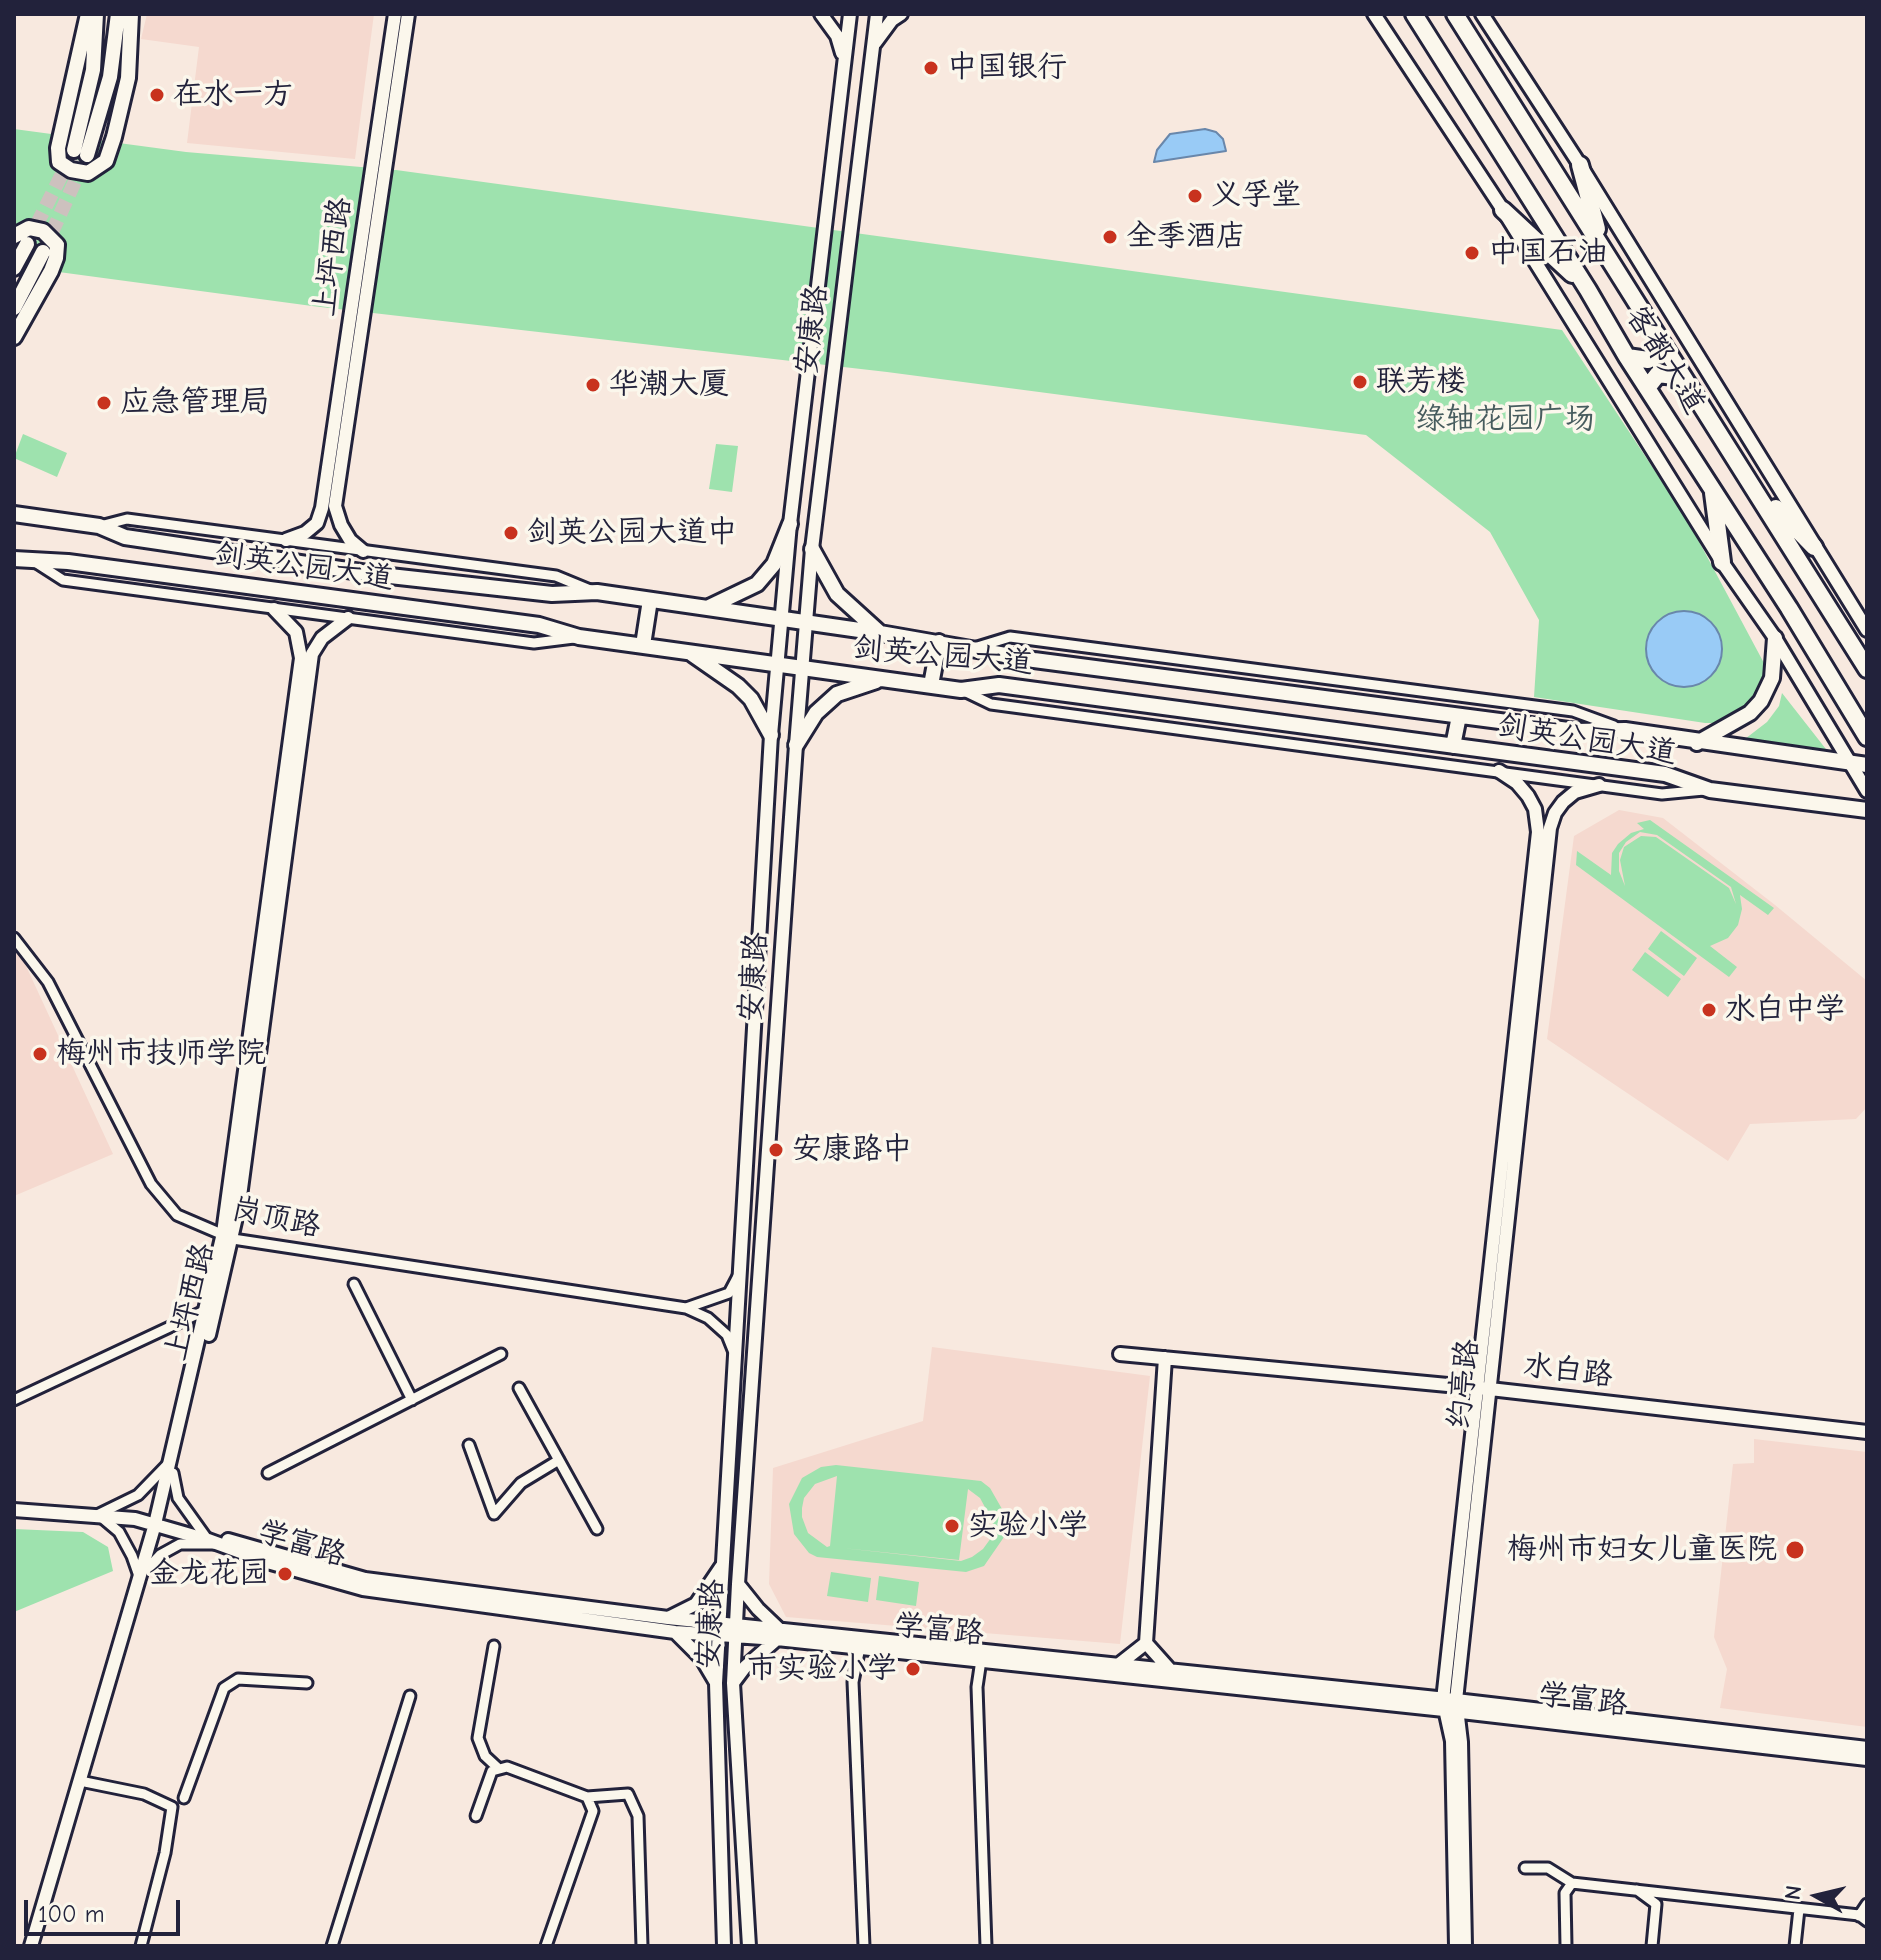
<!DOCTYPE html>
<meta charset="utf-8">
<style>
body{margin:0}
#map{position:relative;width:1881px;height:1960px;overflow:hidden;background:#f8e9df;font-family:"Comic Neue",sans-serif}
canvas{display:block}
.frame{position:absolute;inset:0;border:16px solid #22223b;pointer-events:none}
.north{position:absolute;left:1777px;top:1856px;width:80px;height:80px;-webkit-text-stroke:6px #fbf7ec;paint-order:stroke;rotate:278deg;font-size:22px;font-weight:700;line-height:32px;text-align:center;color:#22223b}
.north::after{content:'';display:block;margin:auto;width:28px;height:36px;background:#22223b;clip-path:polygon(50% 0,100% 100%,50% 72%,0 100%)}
.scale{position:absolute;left:24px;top:1900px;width:156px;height:36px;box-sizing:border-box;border:4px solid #22223b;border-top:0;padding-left:10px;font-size:24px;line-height:28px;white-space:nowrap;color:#22223b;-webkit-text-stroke:6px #fbf7ec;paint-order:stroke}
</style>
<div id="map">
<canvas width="1881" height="1960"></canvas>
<div class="frame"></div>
<div class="north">N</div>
<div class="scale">100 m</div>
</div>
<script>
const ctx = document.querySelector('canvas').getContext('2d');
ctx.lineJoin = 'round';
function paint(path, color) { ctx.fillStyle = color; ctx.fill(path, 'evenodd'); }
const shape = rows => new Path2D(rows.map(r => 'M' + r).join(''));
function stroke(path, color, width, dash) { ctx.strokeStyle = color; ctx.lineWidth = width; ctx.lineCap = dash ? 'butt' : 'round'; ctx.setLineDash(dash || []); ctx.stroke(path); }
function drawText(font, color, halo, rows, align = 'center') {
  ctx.font = font + ' "Comic Neue","LXGW WenKai TC",sans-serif'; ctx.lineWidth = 7; ctx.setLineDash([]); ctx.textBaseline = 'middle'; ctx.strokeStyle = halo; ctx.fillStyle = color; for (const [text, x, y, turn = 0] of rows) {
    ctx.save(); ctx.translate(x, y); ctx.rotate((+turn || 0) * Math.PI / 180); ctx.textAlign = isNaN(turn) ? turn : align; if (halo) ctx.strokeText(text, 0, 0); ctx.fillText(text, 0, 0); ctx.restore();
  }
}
paint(shape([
 [147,14,374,14,355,159,187,143,199,47,141,39],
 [1619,810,1663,818,1775,905,1867,981,1867,1107,1856,1119,1750,1124,1728,1161,1547,1039,1574,836],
 [14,949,20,953,113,1154,14,1196],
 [932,1347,1150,1376,1120,1644,786,1617,769,1584,773,1468,923,1421],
 [1754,1439,1867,1452,1867,1727,1720,1708,1727,1669,1714,1637,1733,1464,1754,1463]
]), '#f5d9cf');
paint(shape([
 [14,129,186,152,396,170,1562,330,1688,521,1765,665,1762,698,1728,723,1705,723,1534,697,1539,620,1490,532,1366,435,887,372,312,306,14,266],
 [23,434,67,453,57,477,14,458],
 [716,444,738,446,732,492,709,489],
 [1782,693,1829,753,1741,742,1767,722,1779,706],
 [1650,820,1774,908,1768,915,1740,895,1742,909,1738,925,1728,938,1710,946,1737,967,1729,977,1576,865,1577,851,1611,875,1612,853,1618,844,1631,833,1644,829,1637,823],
 [1640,832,1657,835,1731,887,1736,904,1729,888,1656,837,1641,836,1624,847,1620,860,1625,886,1619,871,1619,853,1626,842],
 [1661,931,1697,958,1684,976,1648,949],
 [1645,952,1681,979,1668,997,1632,970],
 [836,1465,981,1481,990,1488,1002,1509,1006,1521,1004,1537,984,1566,966,1572,817,1557,809,1553,794,1534,789,1504,802,1478,821,1467],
 [837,1476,830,1546,827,1547,808,1533,802,1517,802,1508,804,1498,815,1484],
 [968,1489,980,1498,993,1522,991,1538,983,1549,972,1557,961,1561,842,1548,959,1560],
 [14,1529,83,1532,108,1547,113,1571,14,1612],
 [831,1572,871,1578,868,1602,827,1596],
 [879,1576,919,1582,916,1606,876,1600]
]), '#9ee2ae');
const water = shape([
 [1205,129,1216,132,1223,139,1226,151,1154,162,1157,150,1170,134,1205,129],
 '1646 649a38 38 0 1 1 76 0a38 38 0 1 1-76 0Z'
]);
paint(water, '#99cbf6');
stroke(water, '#6987ab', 2);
stroke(shape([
 [27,244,74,150],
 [43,252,87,155]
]), '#cdc1be', 14, [14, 7]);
const street = shape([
 [100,526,127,519,556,576,590,590],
 [35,562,63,580,534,643,574,638],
 [974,648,1010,637,1573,711,1614,726],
 [964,691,991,704,1662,794,1704,790],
 [14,938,48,982,151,1184,177,1215,233,1239,686,1308,708,1318,727,1335,733,1350],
 [354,1284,412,1400],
 [686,1308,729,1293,738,1276],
 [519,1388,597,1529],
 [14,1400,206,1310],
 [469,1445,494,1514],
 [173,1473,178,1498,208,1540],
 [268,1473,501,1354],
 [494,1514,521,1483,559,1460],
 [97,1515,138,1495,168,1464],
 [100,1516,119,1532,132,1556,139,1576],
 [147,1569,160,1555,180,1544,215,1544],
 [494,1646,478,1738,485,1756,499,1769],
 [860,1647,853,1682,864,1946],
 [981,1660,977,1687,986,1946],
 [85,1782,144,1794,172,1807,165,1853,141,1946],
 [587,1797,628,1794,638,1816,642,1946],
 [184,1798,224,1688,238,1679,307,1683],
 [476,1816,492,1771,507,1767,587,1797,593,1811,546,1946],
 [1525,1868,1548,1868,1572,1883],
 [1637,1890,1656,1904,1652,1946],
 [1859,1916,1867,1904],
 [332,1946,410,1696],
 [1566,1946,1565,1893,1572,1883,1859,1915,1867,1921],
 [1795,1946,1799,1909]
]);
const secondary = shape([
 [821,14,837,36,842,53],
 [1374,14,1503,210,1722,562,1775,638,1867,791],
 [1482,14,1580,165,1867,630],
 [875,43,892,20,901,14],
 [286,540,305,533,317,523,322,508,395,14],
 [363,551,350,540,341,525,335,506,408,14],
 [209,1335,239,1204,312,654,322,638,348,618],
 [1120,1354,1490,1389,1867,1432],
 [1165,1358,1146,1643,1171,1671],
 [14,1510,135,1519,208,1540,271,1563,363,1589,675,1632,777,1639,1444,1710,1867,1759],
 [228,1540,365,1579,668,1618,1456,1700,1867,1748],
 [738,1584,758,1609,779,1629],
 [668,1618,696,1604,721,1567],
 [675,1632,702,1659,715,1681],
 [1118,1665,1146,1643],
 [733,1683,745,1667,777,1639],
 [31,1946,155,1524,223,1233,301,658,296,632,274,609],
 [724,1946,716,1683,771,735,790,524,850,14],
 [749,1946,733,1683,738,1584,796,745,812,549,877,14],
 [1456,1946,1452,1741,1443,1700,1538,832,1535,809,1528,796,1517,783,1499,771],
 [1465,1946,1461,1742,1456,1700,1550,828,1555,813,1563,802,1575,792,1599,785]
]);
const primary = shape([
 [88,14,58,148,59,162,71,170,88,173,106,161,114,137,128,78,131,14],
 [74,150,93,70,96,14],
 [87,155,110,77,118,14],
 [14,236,29,228,43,231,57,245,56,258,51,271,14,337],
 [14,268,27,244],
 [14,308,43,252],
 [14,514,99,526,125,537,381,575,552,594,597,592,880,633,1034,660,1576,731,1625,730,1867,765],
 [812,549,837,594,880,633],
 [14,559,68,562,539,625,579,637,961,690,999,685,1665,774,1710,790,1867,810],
 [709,607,757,584,774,564,790,524],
 [643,645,650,600],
 [692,654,738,686,751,699,771,735],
 [931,685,939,642],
 [1697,743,1750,713,1761,701,1772,678,1775,638],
 [796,745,816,713,837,694,876,681],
 [1453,746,1459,716]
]);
const highway = shape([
 [1414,14,1588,290,1627,357,1789,608,1867,737],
 [1455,14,1867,669],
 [1580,165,1597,229],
 [1503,210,1572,274],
 [1627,357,1648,360,1656,355,1661,343],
 [1647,388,1658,374,1682,377],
 [1713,493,1722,562],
 [1776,508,1814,547]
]);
stroke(street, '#22223b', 15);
stroke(secondary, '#22223b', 18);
stroke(primary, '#22223b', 20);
stroke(highway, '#22223b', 22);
stroke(street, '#fbf7ec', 9);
stroke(secondary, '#fbf7ec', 12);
stroke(primary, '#fbf7ec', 14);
stroke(highway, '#fbf7ec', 16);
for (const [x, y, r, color] of [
 [931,68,8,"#c8321e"],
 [157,95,8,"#c8321e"],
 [1195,196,8,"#c8321e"],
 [1110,237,8,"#c8321e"],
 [1472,253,8,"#c8321e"],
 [1360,382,8,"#c8321e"],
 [593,385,8,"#c8321e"],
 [104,403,8,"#c8321e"],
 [511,533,8,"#c8321e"],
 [1709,1010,8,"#c8321e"],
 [40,1054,8,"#c8321e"],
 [776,1150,8,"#c8321e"],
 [952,1526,8,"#c8321e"],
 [1795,1550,10,"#c8321e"],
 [285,1574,8,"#c8321e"],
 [913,1669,8,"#c8321e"]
]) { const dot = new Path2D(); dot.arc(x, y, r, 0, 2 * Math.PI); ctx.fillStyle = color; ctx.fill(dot); stroke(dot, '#fbf7ec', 3); }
drawText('30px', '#22223b', '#fbf7ec', [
 ["中国银行",947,68],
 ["在水一方",173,95],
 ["义孚堂",1211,196],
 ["全季酒店",1126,237],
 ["中国石油",1488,253],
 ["联芳楼",1376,382],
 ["华潮大厦",609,385],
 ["应急管理局",120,403],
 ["剑英公园大道中",527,533],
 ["水白中学",1725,1010],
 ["梅州市技师学院",56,1054],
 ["安康路中",792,1150],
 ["实验小学",968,1526],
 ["梅州市妇女儿童医院",1777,1550,"right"],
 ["金龙花园",269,1574,"right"],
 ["市实验小学",897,1669,"right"]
], 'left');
drawText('30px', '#22223b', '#fbf7ec', [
 ["上坪西路",333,257,-82],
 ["安康路",812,330,-83],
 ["客都大道",1665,360,58],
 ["剑英公园大道",304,567,8],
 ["剑英公园大道",943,656,5],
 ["剑英公园大道",1587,740,9],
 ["安康路",754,977,-86],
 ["岗顶路",276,1218,12],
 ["上坪西路",190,1302,-76],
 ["水白路",1568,1371,7],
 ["约亭路",1464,1384,-84],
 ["学富路",302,1544,17],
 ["安康路",711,1624,-87],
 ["学富路",939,1630,6],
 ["学富路",1583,1700,7]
]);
drawText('30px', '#475c5e', '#fbf7ec', [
 ["绿轴花园广场",1505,420]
]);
</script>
